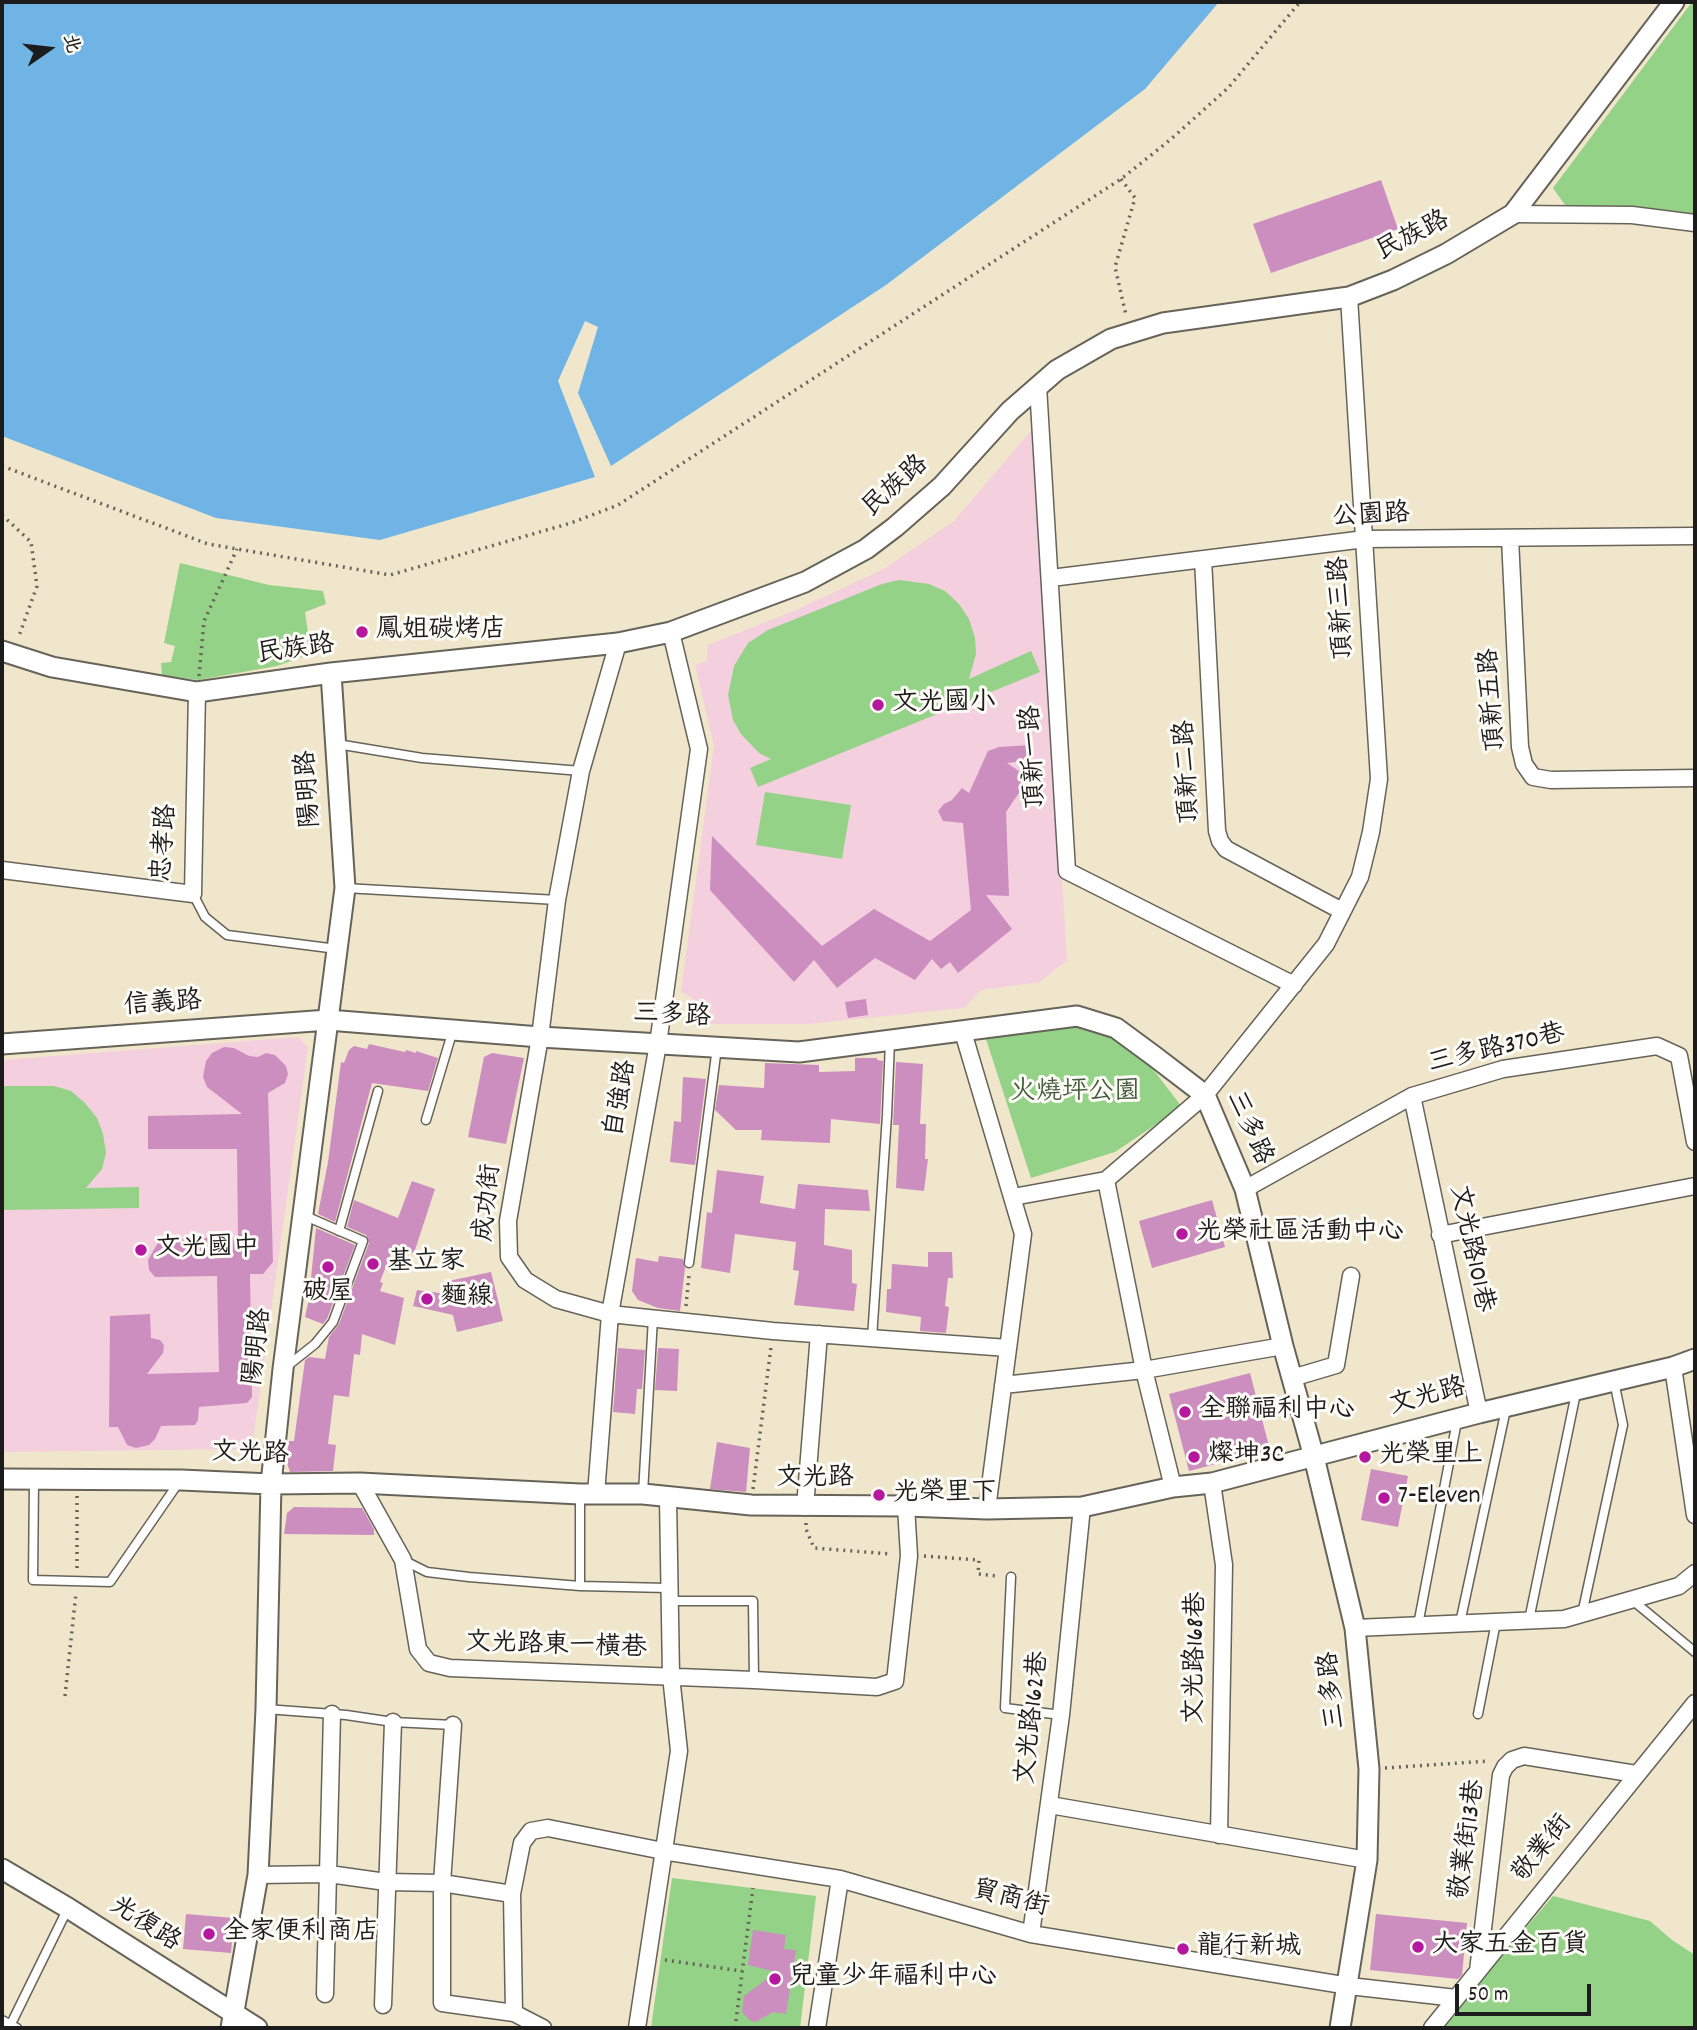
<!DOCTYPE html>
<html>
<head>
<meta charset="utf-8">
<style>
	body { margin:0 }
	#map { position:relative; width:1697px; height:2030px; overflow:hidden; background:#f0e6cb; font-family:Dekko,"LXGW WenKai TC",sans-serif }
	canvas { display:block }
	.frame { position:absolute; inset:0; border:4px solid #1c1c1c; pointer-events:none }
	.north { position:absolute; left:14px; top:14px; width:70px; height:70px; -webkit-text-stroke:5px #fdfcf7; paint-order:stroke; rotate:76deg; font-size:19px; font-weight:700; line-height:28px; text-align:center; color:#1c1c1c }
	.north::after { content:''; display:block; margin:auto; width:24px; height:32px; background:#1c1c1c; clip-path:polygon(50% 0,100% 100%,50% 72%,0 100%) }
	.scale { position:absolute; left:1455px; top:1984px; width:136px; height:32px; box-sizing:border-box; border:4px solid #1c1c1c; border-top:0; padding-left:9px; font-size:21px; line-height:24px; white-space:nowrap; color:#1c1c1c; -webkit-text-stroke:5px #fdfcf7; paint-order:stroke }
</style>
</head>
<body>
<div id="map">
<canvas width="1697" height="2030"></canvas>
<div class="frame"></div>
<div class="north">北</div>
<div class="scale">50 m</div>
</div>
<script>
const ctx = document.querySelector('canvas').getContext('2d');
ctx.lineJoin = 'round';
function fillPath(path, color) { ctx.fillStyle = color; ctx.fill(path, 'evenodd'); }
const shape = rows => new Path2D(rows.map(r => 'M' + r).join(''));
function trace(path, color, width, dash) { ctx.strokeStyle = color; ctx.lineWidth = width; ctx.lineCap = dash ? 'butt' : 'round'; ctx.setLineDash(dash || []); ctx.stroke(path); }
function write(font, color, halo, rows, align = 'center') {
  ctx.font = font + ' Dekko,"LXGW WenKai TC",sans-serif'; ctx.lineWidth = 6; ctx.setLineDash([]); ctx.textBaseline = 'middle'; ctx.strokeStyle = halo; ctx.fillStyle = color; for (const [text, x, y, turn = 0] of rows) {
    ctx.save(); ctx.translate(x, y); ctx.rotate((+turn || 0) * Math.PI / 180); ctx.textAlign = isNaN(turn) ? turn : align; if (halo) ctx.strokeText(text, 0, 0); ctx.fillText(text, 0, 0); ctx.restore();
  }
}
fillPath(shape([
	[1034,427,1067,960,1040,982,981,990,964,1008,808,1024,700,1024,700,1009,691,997,681,992,714,746,695,665,707,661,708,645,796,610,884,569,954,521],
	[298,1037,308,1047,253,1440,246,1449,2,1452,2,1060]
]), '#f4cfdd');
fillPath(shape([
	[1692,2,1695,2,1695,215,1567,208,1553,188],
	[180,563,269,585,323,591,326,604,305,612,311,654,277,666,198,680,162,675,161,663,171,662,175,646,164,643],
	[899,580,929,584,945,591,959,604,969,619,975,638,976,654,969,679,1031,651,1040,672,758,787,750,768,771,759,759,753,741,734,733,720,728,695,734,666,748,643,768,630,882,584],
	[765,792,851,805,842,859,756,845],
	[1070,1024,1128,1042,1155,1072,1182,1107,1115,1152,1031,1178,985,1036],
	[2,1086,54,1086,71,1091,85,1103,97,1118,103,1134,106,1153,102,1169,86,1188,139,1187,139,1208,2,1210],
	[672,1878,816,1896,800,2028,651,2028],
	[1553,1896,1650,1921,1672,1940,1695,1955,1695,2028,1440,2028]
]), '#94d287');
fillPath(shape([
	[2,2,1219,2,1145,89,886,285,611,466,578,393,598,327,585,321,558,381,595,477,380,540,216,518,2,436]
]), '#6fb4e5');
fillPath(shape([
	[1381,180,1398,229,1271,273,1253,224],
	[1030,745,1032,760,1007,763,1029,778,1006,812,1009,896,986,895,1012,929,958,973,950,962,941,969,932,959,915,980,875,958,837,988,814,960,794,982,710,890,712,836,822,946,874,909,930,941,971,910,963,823,943,821,938,811,944,804,952,800,962,788,969,793,988,751,999,747],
	[866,999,868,1015,848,1018,845,1002],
	[369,1044,405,1052,406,1050,416,1053,416,1051,438,1058,428,1091,372,1083,335,1222,318,1214,328,1162,341,1062,344,1063,349,1050,354,1046,367,1049],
	[224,1047,234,1048,249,1056,258,1057,266,1053,275,1055,286,1066,288,1074,285,1083,268,1093,273,1262,263,1274,250,1274,252,1397,247,1403,199,1407,198,1420,195,1425,161,1426,155,1439,149,1445,136,1448,127,1445,118,1427,109,1427,110,1316,150,1314,151,1338,160,1340,164,1345,163,1353,147,1374,219,1372,217,1276,155,1277,149,1270,148,1260,160,1239,238,1237,237,1149,148,1149,148,1116,242,1114,207,1087,203,1077,206,1061,212,1053],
	[492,1053,524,1058,506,1144,468,1137,484,1057],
	[855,1058,877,1058,877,1060,883,1061,880,1124,831,1119,830,1143,761,1140,762,1130,736,1130,715,1110,719,1085,764,1088,765,1063,819,1065,819,1072,855,1071],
	[896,1062,923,1064,920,1124,926,1124,925,1159,928,1159,924,1191,896,1188,899,1125,893,1125],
	[683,1077,706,1079,695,1165,670,1162,674,1121,681,1122],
	[717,1170,764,1176,760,1203,795,1209,798,1184,868,1190,870,1211,825,1209,824,1245,852,1250,852,1283,857,1284,854,1311,794,1305,799,1271,793,1270,796,1242,735,1234,730,1273,701,1268,707,1212,712,1213],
	[412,1181,435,1189,414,1253,393,1248,380,1282,383,1283,380,1291,404,1298,395,1345,362,1334,360,1355,354,1354,349,1397,334,1395,328,1444,336,1445,333,1471,290,1472,286,1460,289,1441,294,1441,305,1360,309,1357,325,1359,329,1337,339,1324,369,1243,366,1235,347,1227,354,1200,398,1218],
	[1212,1200,1225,1247,1152,1268,1139,1221],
	[316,1228,355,1245,327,1319,323,1324,305,1317,309,1298],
	[928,1252,952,1252,953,1278,948,1278,945,1306,949,1307,946,1333,920,1331,921,1317,886,1312,887,1289,891,1289,892,1264,928,1267],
	[659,1256,683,1259,685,1268,680,1311,658,1308,638,1300,632,1291,636,1258,658,1262],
	[491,1272,503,1321,457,1332,453,1315,413,1306,417,1290,447,1294,444,1282],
	[618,1348,645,1350,642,1389,637,1389,635,1414,613,1412],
	[658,1348,679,1349,677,1391,655,1390],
	[1250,1373,1270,1450,1189,1471,1169,1394],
	[717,1442,750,1448,746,1492,710,1489],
	[1371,1469,1408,1476,1398,1527,1361,1520],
	[294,1507,362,1508,374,1529,374,1535,284,1534,287,1513],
	[186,1914,234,1918,231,1953,183,1949],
	[1376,1914,1467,1923,1462,1975,1458,1979,1370,1970],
	[753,1930,786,1935,784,1949,796,1950,786,2014,773,2012,756,2022,751,2021,742,2012,744,1996,776,1972,748,1965]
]), '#cc8ebf');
const service = shape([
	[337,744,422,758,581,771],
	[345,888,557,900],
	[193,894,205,917,227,935,337,949],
	[426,1120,453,1030],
	[339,1231,378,1091],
	[689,1263,717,1047],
	[872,1338,887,1115,890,1041],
	[286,1367,315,1344,333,1322,363,1241,303,1215],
	[34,1480,33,1580,110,1582,179,1482],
	[643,1493,653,1318],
	[403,1560,427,1572,469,1577,580,1586,668,1588],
	[1011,1577,1005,1708,1061,1715],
	[580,1586,580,1494],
	[1631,1599,1695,1652],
	[669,1601,753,1601,754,1680],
	[1582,1614,1623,1425,1614,1381],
	[1529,1620,1576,1393],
	[1460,1623,1506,1409],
	[1418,1625,1457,1421],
	[266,1709,346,1715,393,1722,453,1725],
	[1478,1714,1496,1622],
	[2,2020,17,2028],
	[9,2028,68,1908]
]);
const minor = shape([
	[1513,214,1632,215,1695,223],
	[1038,386,1067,871,1294,985],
	[1510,538,1520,747,1524,764,1533,777,1551,780,1695,778],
	[1203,559,1217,831,1220,841,1226,849,1342,911],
	[1051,578,1365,539,1695,536],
	[618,643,581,771,557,900,540,1037,508,1221,509,1257,525,1280,556,1299,610,1314,773,1331,1008,1348],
	[2,870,193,894,197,692],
	[963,1032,1023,1234,987,1509],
	[1412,1096,1479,1413],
	[1106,1180,1144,1370,1173,1487],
	[1245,1189,1412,1096,1503,1069,1657,1046,1679,1056,1695,1142],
	[1013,1197,1106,1180,1205,1095,1326,944,1360,877,1371,832,1379,779,1349,297],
	[1440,1235,1695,1186],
	[1673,1367,1695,1515],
	[1292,1378,1336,1365,1351,1276],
	[1003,1385,1144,1370,1283,1346],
	[360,1483,403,1560,418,1649,429,1663,450,1668,754,1680,877,1687,895,1681,909,1556,906,1506],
	[1212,1483,1224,1565,1219,1835],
	[596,1494,610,1314,658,1044,699,749,671,632],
	[805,1507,819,1334],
	[1355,1628,1564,1619,1679,1586,1695,1573],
	[453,1725,442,1883,442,2003,514,2013,543,2028],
	[1050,1805,1367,1860],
	[258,1875,329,1874,386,1882,442,1883,512,1894],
	[1031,1934,1061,1715,1082,1507],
	[1478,1971,1501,1775,1505,1767,1512,1760,1524,1756,1636,1774],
	[325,1994,332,1714],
	[383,2005,393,1722],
	[514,2013,512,1894,522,1843,531,1831,548,1828,663,1851,840,1879,1031,1934,1349,1986,1456,1998],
	[637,2028,679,1751,671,1676,668,1498],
	[817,2028,840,1879],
	[1432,2028,1695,1703]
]);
const tertiary = shape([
	[2,651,52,667,197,692,331,673,618,643,671,632,805,582,866,549,895,527,942,486,1010,411,1057,370,1111,339,1163,323,1349,297,1393,280,1446,254,1513,214,1674,2],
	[2,1044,328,1020,540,1037,799,1052,1077,1016,1116,1028,1154,1056,1205,1095,1245,1189,1283,1346,1314,1457,1355,1628,1369,1769,1367,1860,1340,2028],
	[2,1479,181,1480,271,1484,360,1483,580,1494,643,1494,751,1505,906,1506,987,1509,1082,1507,1173,1487,1212,1483,1479,1413,1673,1367,1695,1359],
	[2,1869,68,1908,257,2028],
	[231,2028,258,1875,266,1709,271,1484,283,1369,345,888,331,673]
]);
trace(service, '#666359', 11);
trace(minor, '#666359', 19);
trace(tertiary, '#666359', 23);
trace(shape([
	[1121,179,1135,198,1115,267,1126,315],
	[2,466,208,544,390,575,571,523,618,505,1121,179,1170,140,1228,88,1300,2],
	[2,515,31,542,37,586,19,636],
	[199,676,204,621,237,549],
	[686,1306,689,1275],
	[753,1489,771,1347],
	[806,1523,806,1529,814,1548,891,1554],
	[924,1556,979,1560,978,1574,998,1576],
	[77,1568,77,1496],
	[65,1696,76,1593],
	[1385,1768,1489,1761],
	[665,1960,742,1971],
	[735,2028,753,1888]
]), '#666359', 3.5, [2, 5]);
trace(service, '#fff', 8);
trace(minor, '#fff', 16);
trace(tertiary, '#fff', 19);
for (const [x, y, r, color] of [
	[362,632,7,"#b5179e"],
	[878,705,7,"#b5179e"],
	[1182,1234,7,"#b5179e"],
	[141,1250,7,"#b5179e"],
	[373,1264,7,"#b5179e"],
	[328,1267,7,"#b5179e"],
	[427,1299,7,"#b5179e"],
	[1185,1412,7,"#b5179e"],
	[1194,1457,7,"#b5179e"],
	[1365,1457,7,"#b5179e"],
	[879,1495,7,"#b5179e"],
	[1384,1498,7,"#b5179e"],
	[209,1934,7,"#b5179e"],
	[1418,1947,7,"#b5179e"],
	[1183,1949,7,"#b5179e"],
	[775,1979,7,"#b5179e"]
]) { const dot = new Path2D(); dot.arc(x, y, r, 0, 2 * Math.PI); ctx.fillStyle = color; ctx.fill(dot); trace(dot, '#fdfcf7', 2.5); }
write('26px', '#1c1c1c', '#fdfcf7', [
	["民族路",1414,238,-27],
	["民族路",897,488,-42],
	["公園路",1371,518,-3],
	["頂新三路",1344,608,-93],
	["民族路",296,652,-8],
	["頂新五路",1495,700,-94],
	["頂新一路",1036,757,-93],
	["頂新二路",1190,772,-93],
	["陽明路",311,789,-94],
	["忠孝路",167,843,-86],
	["信義路",163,1006,-4],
	["三多路",672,1018,3],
	["三多路370巷",1497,1051,-13],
	["自強路",623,1099,-80],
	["三多路",1247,1129,66],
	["成功街",490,1203,-84],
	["文光路101巷",1469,1249,78],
	["陽明路",260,1347,-83],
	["文光路",1428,1399,-15],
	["文光路",250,1456,2],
	["文光路",815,1480],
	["文光路東一橫巷",556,1648,2],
	["文光路168巷",1198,1658,-89],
	["三多路",1335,1690,-96],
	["文光路162巷",1035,1718,-84],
	["敬業街13巷",1470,1840,-82],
	["敬業街",1544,1850,-51],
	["貿商街",1010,1901,14],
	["光復路",144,1926,33]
]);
write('26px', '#1c1c1c', '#fdfcf7', [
	["鳳姐碳烤店",376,632],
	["文光國小",892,705],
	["光榮社區活動中心",1196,1234],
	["文光國中",155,1250],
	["基立家",387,1264],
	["破屋",328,1294,"center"],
	["麵線",441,1299],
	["全聯福利中心",1199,1412],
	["燦坤3C",1208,1457],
	["光榮里上",1379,1457],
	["光榮里下",893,1495],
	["7-Eleven",1398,1498],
	["全家便利商店",223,1934],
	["大家五金百貨",1432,1947],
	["龍行新城",1197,1949],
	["兒童少年福利中心",789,1979]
], 'left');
write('26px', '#465c41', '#fdfcf7', [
	["火燒坪公園",1075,1094]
]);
</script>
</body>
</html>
